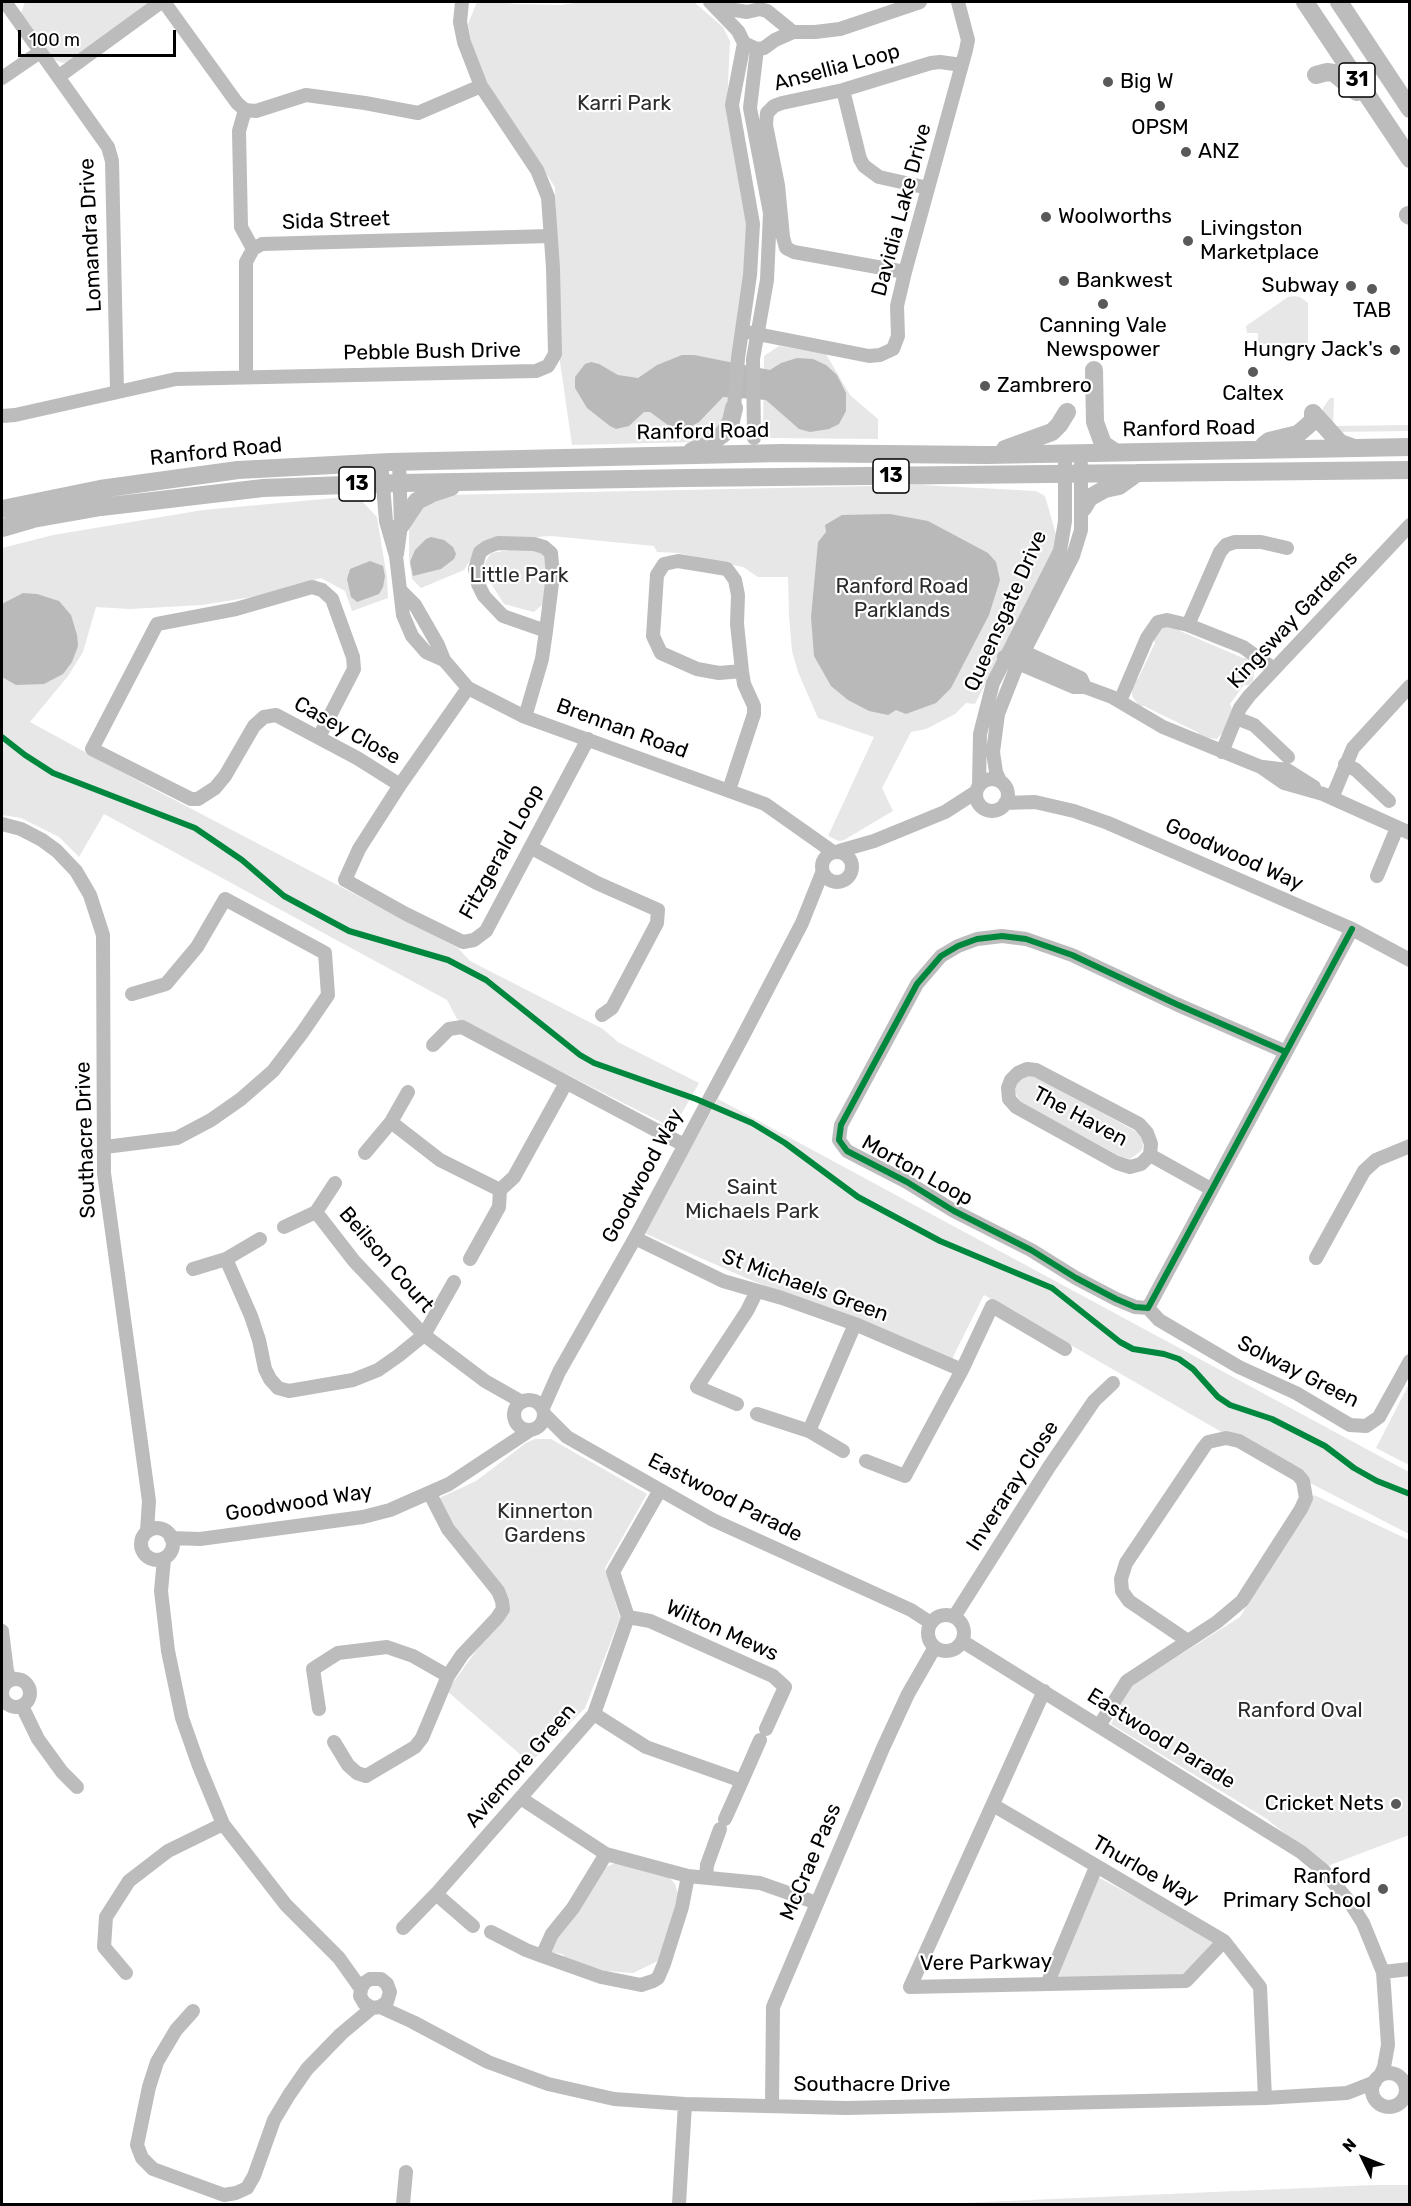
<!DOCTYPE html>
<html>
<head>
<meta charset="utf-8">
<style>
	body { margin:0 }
	#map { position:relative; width:1411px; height:2206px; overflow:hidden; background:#fff; font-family:Rubik,sans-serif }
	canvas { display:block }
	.frame { position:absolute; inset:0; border:3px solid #000; pointer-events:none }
	.north { position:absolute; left:1333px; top:2128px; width:60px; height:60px; -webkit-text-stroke:4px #fff; paint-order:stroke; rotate:313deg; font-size:16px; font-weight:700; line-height:24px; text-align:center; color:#000 }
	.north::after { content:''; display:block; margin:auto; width:21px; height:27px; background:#000; clip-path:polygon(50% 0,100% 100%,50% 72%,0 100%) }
	.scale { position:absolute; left:18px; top:30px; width:158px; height:27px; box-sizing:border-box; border:3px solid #000; border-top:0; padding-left:8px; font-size:18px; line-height:21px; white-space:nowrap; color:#000; -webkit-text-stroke:4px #fff; paint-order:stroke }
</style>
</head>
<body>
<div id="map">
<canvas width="1411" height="2206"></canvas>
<div class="frame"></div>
<div class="north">N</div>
<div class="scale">100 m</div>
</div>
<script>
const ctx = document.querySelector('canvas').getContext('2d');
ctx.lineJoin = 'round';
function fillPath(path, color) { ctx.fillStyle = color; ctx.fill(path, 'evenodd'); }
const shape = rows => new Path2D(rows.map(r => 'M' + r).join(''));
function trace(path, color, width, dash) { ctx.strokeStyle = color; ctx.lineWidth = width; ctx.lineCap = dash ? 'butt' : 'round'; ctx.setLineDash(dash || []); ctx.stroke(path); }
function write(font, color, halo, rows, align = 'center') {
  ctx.font = font + ' Rubik,sans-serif'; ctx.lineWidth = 4.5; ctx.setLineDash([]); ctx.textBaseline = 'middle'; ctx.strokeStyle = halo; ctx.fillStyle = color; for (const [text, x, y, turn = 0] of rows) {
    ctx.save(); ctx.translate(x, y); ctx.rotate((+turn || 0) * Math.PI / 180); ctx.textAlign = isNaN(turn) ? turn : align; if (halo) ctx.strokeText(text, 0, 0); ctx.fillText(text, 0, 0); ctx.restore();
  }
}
fillPath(shape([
	[25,2,156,2,70,61,63,63,52,59,21,13],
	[477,2,504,2,514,4,560,5,583,2,694,2,723,27,730,41,727,106,748,215,749,277,727,414,717,428,701,439,693,442,572,445,559,355,555,187,486,83,471,41,468,24],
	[1294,296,1300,297,1308,303,1308,343,1258,344,1258,333,1247,333,1246,326,1288,297],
	[779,346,826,354,850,395,878,419,878,439,767,438,763,429,764,356],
	[1330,398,1334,398,1333,426,1409,425,1409,431,1334,432,1323,413,1323,408],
	[921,485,1036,491,1045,496,1057,538,1055,547,975,704,966,703,955,714,926,729,911,732,882,788,893,811,844,840,839,841,828,836,874,737,818,718,798,672,792,651,789,615,788,577,758,577,743,567,678,553,657,552,654,546,551,536,492,540,480,545,464,570,421,588,412,579,409,557,409,529,415,512,445,495],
	[357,496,377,517,387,578,388,598,352,611,345,591,321,578,258,596,202,605,130,609,96,607,83,652,68,676,30,722,142,783,458,948,470,961,603,1029,618,1042,699,1083,678,1120,663,1123,457,1019,447,1000,104,814,79,857,59,837,21,818,2,815,2,548,53,535,203,510],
	[529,547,546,552,547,573,543,604,534,612,504,604,486,576,485,563,491,553],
	[1175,625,1180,631,1243,658,1248,658,1255,666,1253,681,1249,685,1244,685,1230,704,1232,709,1224,731,1217,739,1202,737,1197,732,1144,706,1139,706,1132,696,1132,682,1138,679,1155,643,1152,637,1161,627],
	[1025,1076,1035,1076,1135,1131,1142,1137,1143,1147,1141,1151,1130,1159,1121,1157,1020,1102,1014,1090,1017,1081],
	[718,1099,1409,1472,1409,1534,1310,1483,984,1295,951,1361,746,1278,644,1233],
	[1409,1384,1409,1465,1376,1448],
	[535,1439,551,1439,647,1494,605,1568,620,1618,585,1708,530,1763,447,1691,502,1615,497,1582,435,1500,476,1481,526,1443],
	[1314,1495,1409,1540,1409,1835,1325,1867,1267,1819,1111,1724,1131,1686,1240,1617],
	[615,1863,669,1877,675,1884,678,1894,662,1959,633,1973,606,1971,566,1958,562,1954,546,1952,602,1869],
	[1096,1876,1217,1941,1180,1977,1055,1979],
	[1374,2185,1409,2185,1409,2204,939,2204]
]), '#e7e7e7');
fillPath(shape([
	[682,355,694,355,770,370,781,363,797,358,813,359,826,365,837,375,846,393,846,411,839,424,829,429,810,432,799,429,766,400,723,397,699,422,683,431,672,428,650,412,644,412,629,426,616,429,610,426,587,408,575,388,575,377,585,364,591,362,599,364,618,375,638,378,657,365],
	[890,514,928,521,988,553,996,562,1000,580,989,615,951,688,936,703,906,714,896,710,888,715,869,711,848,700,831,686,814,656,811,617,818,542,826,532,825,525,842,515],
	[431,537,444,540,453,547,456,554,454,559,441,569,413,576,410,562,415,550,426,539],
	[370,561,383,566,385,576,383,587,379,594,357,602,351,597,347,579,350,569],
	[23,593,37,594,59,601,71,615,77,635,78,646,72,662,63,674,44,684,16,685,2,677,2,604]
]), '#b9b9b9');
trace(shape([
	[5,2,108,147,112,161,117,391],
	[164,2,237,103,245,110,256,111,306,95,365,103,418,113,481,86],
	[710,2,738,31,744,43,757,49,764,48,775,40,793,32,815,32,840,29,920,2],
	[716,7,747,12,760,9,767,11,793,32],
	[58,77,161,2],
	[2,78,40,52],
	[843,90,860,159,864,166,879,177,928,188],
	[245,110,239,131,241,227,253,249],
	[905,272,794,252,786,248,783,237,778,185,766,125,767,113,774,106,782,103,843,90,931,63,940,62,962,65],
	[742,331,869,356,880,355,893,349,898,336,897,306,905,272,966,50,968,40,958,2],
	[246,376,246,262,253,249,262,244,550,236],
	[734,408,738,358,750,275,753,224,732,105,744,43],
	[2,416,15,415,176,379,536,371,548,366,555,354,553,268,548,197,537,170,481,86,464,42,460,22,462,2],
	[754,438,753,359,767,280,770,213,750,108,757,49],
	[381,462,386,521,396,556,403,615,412,636,426,652,444,660],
	[397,554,401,525,399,461],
	[400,590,415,605,438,645,444,660,468,688,525,717,765,804,833,852],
	[1188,625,1220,552,1226,545,1235,542,1261,542,1287,548],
	[1018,649,1081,678,1085,687],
	[1004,657,1074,687,1085,687,1112,697,1163,727,1261,767,1284,783,1323,794,1410,833],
	[468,688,400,785,359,849,345,880,406,914,463,942,474,940,486,931,588,739],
	[1120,701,1147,638,1158,622,1167,620,1188,625,1243,647,1274,669],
	[525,717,542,659,546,631,553,575,551,553,544,547,534,544,498,543,487,547,480,552,475,569,478,584,484,596,503,616,546,631],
	[1236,718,1254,725,1288,757],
	[319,737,354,669,353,657,332,599,322,590,312,587,236,609,157,624,92,749,191,799,198,799,215,788,225,776,254,726,264,717,276,715,357,758,400,785],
	[1222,752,1240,708,1249,696,1410,525],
	[1345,764,1356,770,1389,801],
	[1263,767,1287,770,1314,787],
	'976 795a16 16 0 1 1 32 0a16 16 0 1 1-32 0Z',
	[1000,781,996,772,993,752,998,714,1018,663,1073,556,1081,530,1081,464],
	[979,785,980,734,993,683,1060,551,1065,521,1065,453],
	[729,790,754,714,754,706,744,684,742,671,737,624,738,595,735,580,727,569,678,561,664,564,657,575,653,636,661,653,697,669,719,673,742,671],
	[1332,798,1353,748,1410,686],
	[1005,803,1035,802,1074,811,1108,823,1352,929,1410,960],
	[2,824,21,829,42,840,57,851,76,871,90,895,103,935,104,1173,149,1501,147,1531],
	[532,848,597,883,658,910,657,923,612,1008,602,1015],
	[839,851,874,841,945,812,976,792],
	'822 867a15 15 0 1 1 30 0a15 15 0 1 1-30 0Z',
	[1377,876,1397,828],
	[433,1045,449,1029,462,1027,684,1145],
	[1286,1052,1148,1308,1135,1307,1116,1299,1076,1278,1031,1250,954,1211,907,1182,847,1151,839,1140,841,1125,917,984,941,956,958,946,977,939,1002,936,1026,939,1072,955,1176,1004,1286,1052,1352,929],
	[408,1092,391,1122,440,1160,500,1190,514,1177,566,1083],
	[105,1147,177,1138,211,1120,241,1099,273,1071,302,1033,328,995,325,953,225,899,197,947,166,984,132,994],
	[365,1153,391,1122],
	[1150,1155,1141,1164,1130,1167,1117,1163,1016,1107,1009,1099,1008,1088,1011,1080,1018,1073,1027,1069,1036,1070,1139,1124,1147,1133,1151,1144,1150,1155,1211,1189],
	[335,1183,316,1212,354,1261,424,1335,485,1381,522,1402],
	[284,1227,316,1212],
	[635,1238,723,1281,782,1298,855,1324,962,1370,992,1306,1065,1349],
	[1316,1258,1364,1171,1376,1160,1410,1146],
	[226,1259,251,1316,259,1340,265,1369,270,1379,278,1388,289,1391,353,1380,378,1370,398,1356,424,1335,454,1282],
	[470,1259,499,1207,500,1190],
	[193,1269,226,1259,260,1239],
	[1148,1308,1159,1320,1239,1367,1296,1393,1350,1425,1366,1426,1379,1417,1410,1361],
	'514 1415a15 15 0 1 1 30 0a15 15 0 1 1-30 0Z',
	[737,1404,697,1387,747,1311,757,1291],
	[543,1408,559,1372,635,1238,743,1036,802,923,822,873],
	[757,1414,809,1431],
	[545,1415,567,1437,713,1520,911,1610,931,1623],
	[843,1451,809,1431,855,1324],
	[866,1461,905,1476,962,1370],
	'141 1544a16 16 0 1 1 32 0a16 16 0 1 1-32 0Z',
	[171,1538,200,1539,363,1517,390,1510,449,1484,529,1431],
	[164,1559,161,1591,168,1651,182,1718,199,1766,223,1824,286,1905,339,1958,361,1989],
	'928 1633a18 18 0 1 1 36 0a18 18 0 1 1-36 0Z',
	[628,1617,650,1621,773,1676,785,1687,766,1729],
	[954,1617,1049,1467,1094,1401,1113,1383],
	[2,1631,7,1671,10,1679],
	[962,1641,1301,1852,1324,1871,1351,1904,1363,1923,1383,1972,1388,2045,1384,2067,1380,2076],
	'2 1693a14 14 0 1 1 28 0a14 14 0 1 1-28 0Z',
	[1044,1691,910,1987,1186,1981,1224,1941],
	[22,1706,38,1739,62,1772,77,1787],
	[319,1709,313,1669,338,1653,387,1647,413,1656,448,1676],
	[594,1714,646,1747,742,1781,760,1740],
	[1099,1726,1127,1681,1188,1641,1217,1622,1242,1601,1301,1509,1306,1498,1303,1481,1298,1475,1239,1441,1226,1438,1208,1442,1204,1447,1126,1563,1121,1579,1122,1591,1129,1601,1188,1641],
	[334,1742,348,1765,357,1773,366,1776,415,1747,422,1738,448,1676,462,1655,497,1618,503,1609,502,1601,498,1591,448,1529,430,1494],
	[522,1799,606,1854,688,1876,760,1883,817,1903],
	[993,1805,1224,1941,1260,1987,1265,2098],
	[725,1819,742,1781],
	[706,1877,707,1865,720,1829],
	[473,1926,436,1894,594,1714,628,1617,613,1572,660,1490],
	[403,1928,436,1894],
	[491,1932,526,1950,542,1956,552,1934,573,1908,606,1854],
	[542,1956,601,1977,641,1985,653,1981,658,1978,664,1964,682,1907,688,1876],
	[1383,1972,1410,1969],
	[126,1973,104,1947,106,1917,129,1881,168,1851,223,1824],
	[1048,1982,1096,1867],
	[380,2007,387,2002,390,1992,387,1984,381,1979,370,1979,364,1983,361,1989,360,1996,364,2003,372,2008,380,2007,413,2022,488,2062,548,2084,614,2099,685,2104,846,2108,938,2106,1265,2098,1347,2093,1375,2082],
	[193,2011,176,2030,157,2062,149,2087,137,2145,142,2158,153,2169,224,2195,236,2193,247,2188,254,2176,274,2120,289,2095,307,2069,341,2034,372,2008],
	'1372 2090a17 17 0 1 1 34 0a17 17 0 1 1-34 0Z',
	[772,2105,773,2007,883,1748,908,1694,935,1647],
	[403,2204,406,2172],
	[679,2204,685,2104]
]), '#bcbcbc', 14);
trace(shape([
	[1305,2,1410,159],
	[1339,2,1410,109],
	[1316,75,1327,72,1334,73,1357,92],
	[1408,215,1410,216],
	[1094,370,1095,422,1103,444,1115,452],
	[1313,413,1340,443,1354,448],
	[1264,445,1269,441,1298,434,1313,421,1313,413],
	[1005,449,1052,432,1059,425,1067,412],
	[692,451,708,445,724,433,731,421,734,408],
	[1083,508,1089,498,1105,489,1119,486,1137,473],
	[2,509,100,489,238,470,390,462,782,453,986,455,1410,447],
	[401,525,417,501,433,493,451,487],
	[2,528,33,519,101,507,263,488,400,483,686,478,1410,470]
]), '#bcbcbc', 18);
trace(shape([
	[2,737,25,755,53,773,195,828,242,860,284,896,349,931,448,960,486,980,580,1055,594,1063,696,1099,752,1123,785,1143,858,1197,940,1241,1052,1288,1120,1342,1133,1349,1164,1354,1179,1359,1193,1369,1218,1397,1230,1405,1272,1419,1325,1446,1354,1468,1377,1481,1410,1494],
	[1286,1052,1148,1308,1135,1307,1116,1299,1076,1278,1031,1250,954,1211,907,1182,847,1151,839,1140,841,1125,917,984,941,956,958,946,977,939,1002,936,1026,939,1072,955,1176,1004,1286,1052,1352,929]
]), '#00873e', 6);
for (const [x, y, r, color] of [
	[1108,82,6,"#595959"],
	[1160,106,6,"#595959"],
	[1186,152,6,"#595959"],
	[1046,217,6,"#595959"],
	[1188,241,6,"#595959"],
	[1064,281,6,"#595959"],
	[1351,286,6,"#595959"],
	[1372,289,6,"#595959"],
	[1103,304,6,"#595959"],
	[1395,350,6,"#595959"],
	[1253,372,6,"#595959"],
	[985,386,6,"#595959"],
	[1396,1804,6,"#595959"],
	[1383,1889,6,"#595959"]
]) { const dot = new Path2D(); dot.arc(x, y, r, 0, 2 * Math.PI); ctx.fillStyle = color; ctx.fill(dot); trace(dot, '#fff', 2); }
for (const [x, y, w] of [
	[1357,80,36],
	[891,476,36],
	[357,484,36]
]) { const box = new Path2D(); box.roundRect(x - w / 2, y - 17, w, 34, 4.5); ctx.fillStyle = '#fff'; ctx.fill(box); trace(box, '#000', 1.5); }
write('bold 20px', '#000', null, [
	["31",1357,80],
	["13",891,476],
	["13",357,484]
]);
write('21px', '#000', '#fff', [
	["Ansellia Loop",837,68,-15],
	["Davidia Lake Drive",902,210,-75],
	["Sida Street",336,221,-2],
	["Lomandra Drive",91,235,-93],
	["Pebble Bush Drive",432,352,-1],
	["Ranford Road",1189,429,-1],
	["Ranford Road",703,432,-1],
	["Ranford Road",216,452,-6],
	["Queensgate Drive",1006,611,-66],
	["Kingsway Gardens",1293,620,-47],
	["Brennan Road",622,729,20],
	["Casey Close",347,731,29],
	["Fitzgerald Loop",502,852,-61],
	["Goodwood Way",1234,855,24],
	["The Haven",1080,1117,28],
	["Southacre Drive",86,1140,-92],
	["Morton Loop",917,1171,29],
	["Goodwood Way",643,1176,-62],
	["Beilson Court",386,1260,49],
	["St Michaels Green",805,1286,20],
	["Solway Green",1298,1372,27],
	["Inveraray Close",1013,1486,-57],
	["Eastwood Parade",725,1498,27],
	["Goodwood Way",299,1503,-9],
	["Wilton Mews",722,1631,24],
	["Eastwood Parade",1161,1739,32],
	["Aviemore Green",521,1766,-49],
	["McCrae Pass",811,1862,-67],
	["Thurloe Way",1145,1871,30],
	["Vere Parkway",986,1963,-1],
	["Southacre Drive",872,2085]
]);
write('21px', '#000', '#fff', [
	["Big W",1120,82],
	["OPSM",1160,128,"center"],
	["ANZ",1198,152],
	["Woolworths",1058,217],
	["Livingston",1200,229],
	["Marketplace",1200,253],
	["Bankwest",1076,281],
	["Subway",1339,286,"right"],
	["TAB",1372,311,"center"],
	["Canning Vale",1103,326,"center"],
	["Newspower",1103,350,"center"],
	["Hungry Jack's",1383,350,"right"],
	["Zambrero",997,386],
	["Caltex",1253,394,"center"],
	["Cricket Nets",1384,1804,"right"],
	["Ranford",1371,1877,"right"],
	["Primary School",1371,1901,"right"]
], 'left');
write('21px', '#2b2b2b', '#fff', [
	["Karri Park",624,104],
	["Little Park",519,576],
	["Ranford Road",902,587],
	["Parklands",902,611],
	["Saint",752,1188],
	["Michaels Park",752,1212],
	["Kinnerton",545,1512],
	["Gardens",545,1536],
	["Ranford Oval",1300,1711]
]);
</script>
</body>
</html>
